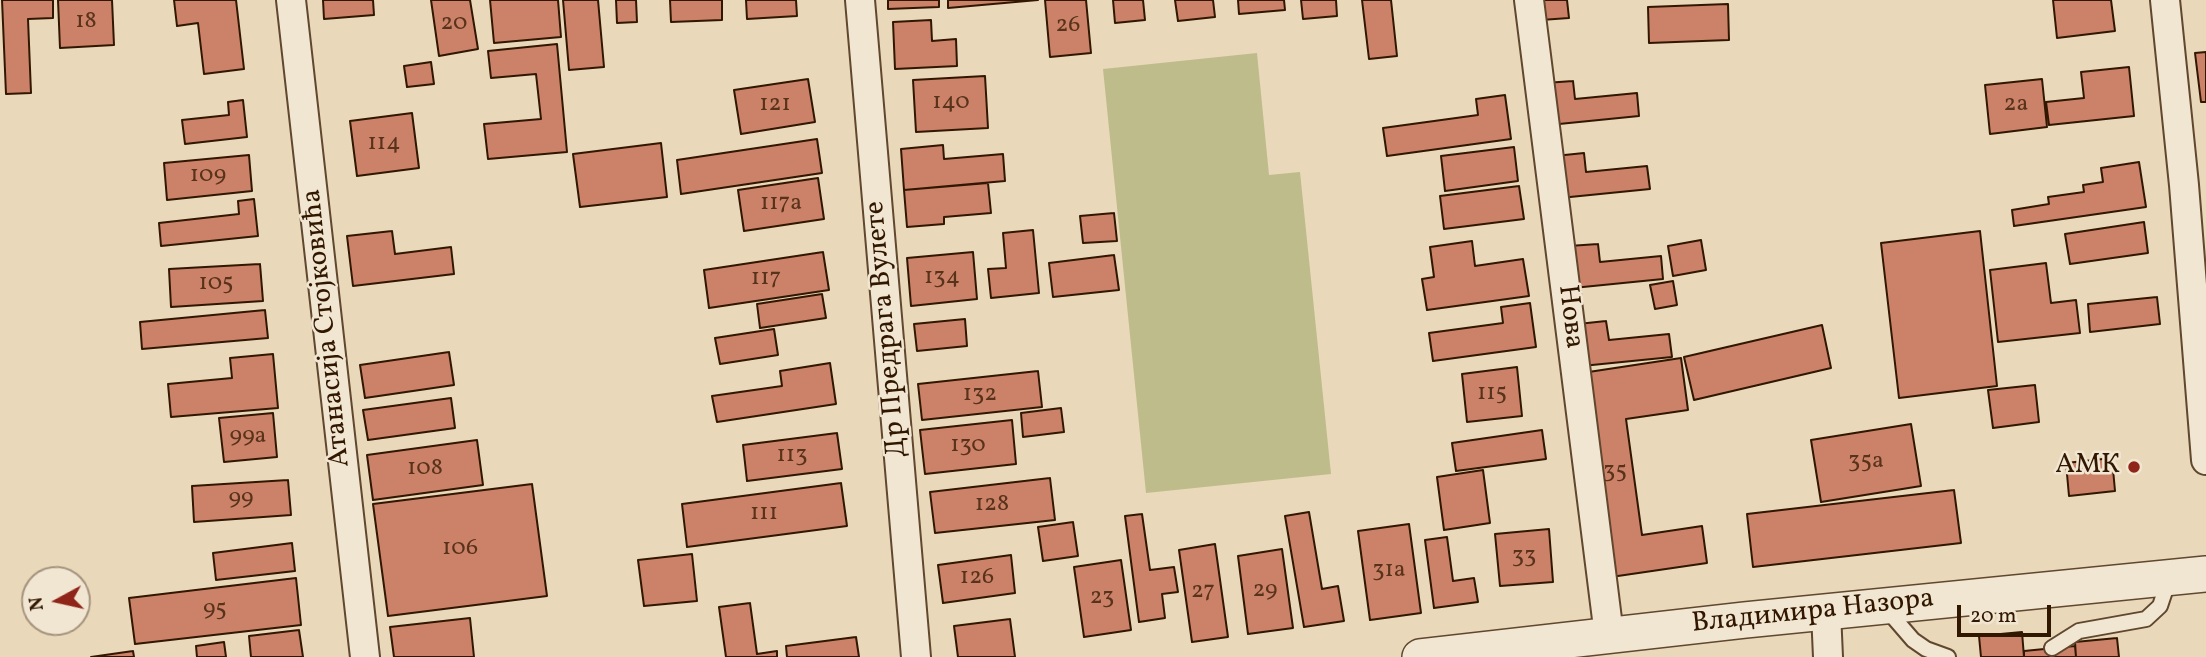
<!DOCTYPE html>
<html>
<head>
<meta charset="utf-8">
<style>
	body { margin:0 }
	#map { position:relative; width:2206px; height:657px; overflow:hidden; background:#e9d8b9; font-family:Vollkorn,serif }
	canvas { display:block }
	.north { position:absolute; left:21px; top:566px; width:70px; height:70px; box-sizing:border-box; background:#f1e6d2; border:2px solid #a5937e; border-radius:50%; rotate:262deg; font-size:19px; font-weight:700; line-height:28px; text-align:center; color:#321700 }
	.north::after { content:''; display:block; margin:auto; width:24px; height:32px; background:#8f2418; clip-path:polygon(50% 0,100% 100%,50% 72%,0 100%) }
	.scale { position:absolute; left:1957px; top:605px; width:94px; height:32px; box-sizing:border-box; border:4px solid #321700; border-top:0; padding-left:9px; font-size:21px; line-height:24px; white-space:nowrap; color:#321700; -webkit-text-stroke:5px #f1e6d2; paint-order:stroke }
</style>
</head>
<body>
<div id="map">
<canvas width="2206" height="657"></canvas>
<div class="north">N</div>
<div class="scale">20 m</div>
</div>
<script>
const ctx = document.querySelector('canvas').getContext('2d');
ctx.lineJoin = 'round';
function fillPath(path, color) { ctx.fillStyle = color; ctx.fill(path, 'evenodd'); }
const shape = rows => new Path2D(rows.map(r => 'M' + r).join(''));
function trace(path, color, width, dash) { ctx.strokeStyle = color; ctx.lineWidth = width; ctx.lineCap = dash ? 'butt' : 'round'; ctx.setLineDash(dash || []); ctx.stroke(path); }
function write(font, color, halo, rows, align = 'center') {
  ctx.font = font + ' Vollkorn,serif'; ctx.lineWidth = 5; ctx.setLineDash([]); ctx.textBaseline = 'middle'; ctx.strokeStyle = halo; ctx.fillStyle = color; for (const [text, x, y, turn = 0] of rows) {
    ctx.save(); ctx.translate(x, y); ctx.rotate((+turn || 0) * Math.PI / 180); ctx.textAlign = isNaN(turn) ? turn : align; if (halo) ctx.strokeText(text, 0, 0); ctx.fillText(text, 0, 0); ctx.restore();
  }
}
fillPath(shape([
	[1257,53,1269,175,1300,172,1331,474,1146,493,1103,69]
]), '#bebc8a');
const building = shape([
	[2,0,53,0,53,18,28,19,31,93,6,94,2,0],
	[58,0,112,0,114,45,60,48,58,0],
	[174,0,236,0,244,69,204,74,198,23,177,26,174,0],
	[323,0,373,0,374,15,324,19,323,0],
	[431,0,470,0,478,49,439,56,431,0],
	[490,0,558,0,561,37,494,43,490,0],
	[563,0,598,0,604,67,569,70,563,0],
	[616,0,636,0,637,22,617,23,616,0],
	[670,0,722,0,722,20,671,22,670,0],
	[746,0,796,0,797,16,747,19,746,0],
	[888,0,939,0,939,7,888,9,888,0],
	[948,0,1038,0,948,8,948,0],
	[1045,0,1086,0,1091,53,1050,57,1045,0],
	[1113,0,1143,0,1145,20,1115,23,1113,0],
	[1175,0,1213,0,1215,17,1178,21,1175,0],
	[1238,0,1284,0,1285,10,1239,14,1238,0],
	[1301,0,1336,0,1337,16,1303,19,1301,0],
	[1362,0,1391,0,1397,56,1369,59,1362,0],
	[1539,0,1567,0,1569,18,1541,20,1539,0],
	[2053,0,2111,0,2115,31,2057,38,2053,0],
	[1728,4,1729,40,1649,43,1648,7,1728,4],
	[931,20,932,41,956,39,957,66,895,69,893,22,931,20],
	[557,44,567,152,488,159,484,124,541,119,536,74,491,78,488,51,557,44],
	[2206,52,2206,102,2201,102,2195,53,2206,52],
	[431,62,434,84,407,87,404,66,431,62],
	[2129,67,2134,116,2049,125,2046,102,2084,98,2081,72,2129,67],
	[985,76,988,128,916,132,913,80,985,76],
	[808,79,815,122,741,134,734,90,808,79],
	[2042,79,2047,127,1990,134,1985,85,2042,79],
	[1573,81,1575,99,1637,93,1639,116,1549,125,1545,83,1573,81],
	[1505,95,1511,139,1387,156,1383,128,1478,115,1476,99,1505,95],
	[243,100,247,137,185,144,182,120,229,115,228,102,243,100],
	[412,113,419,168,357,176,350,121,412,113],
	[817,139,822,173,681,194,677,160,817,139],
	[661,143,667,197,580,207,573,154,661,143],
	[943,145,944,159,1003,154,1005,181,904,190,901,149,943,145],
	[1514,147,1518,181,1445,191,1441,156,1514,147],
	[1584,153,1586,172,1647,166,1650,189,1560,198,1555,156,1584,153],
	[249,155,252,191,167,200,164,163,249,155],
	[2139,162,2146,207,2014,226,2012,210,2049,204,2048,197,2084,192,2083,185,2103,182,2101,168,2139,162],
	[818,178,824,219,744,231,738,190,818,178],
	[988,183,991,213,944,217,944,224,907,227,904,190,988,183],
	[1519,186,1524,219,1444,229,1440,196,1519,186],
	[254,199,258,236,161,246,159,223,239,214,238,201,254,199],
	[1114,213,1117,241,1083,243,1080,216,1114,213],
	[2144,222,2148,253,2070,264,2065,234,2144,222],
	[1033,230,1039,293,991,298,988,269,1006,268,1003,233,1033,230],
	[392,231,395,254,451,247,454,274,353,286,347,236,392,231],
	[1980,231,1997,386,1899,398,1881,243,1980,231],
	[1701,240,1706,270,1673,276,1668,246,1701,240],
	[1472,241,1475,266,1523,259,1529,296,1427,310,1422,279,1434,277,1430,247,1472,241],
	[1598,244,1600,262,1661,256,1663,279,1573,288,1569,246,1598,244],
	[823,252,829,290,709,308,704,270,823,252],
	[973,252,977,299,911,306,907,258,973,252],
	[1114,255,1119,290,1053,297,1049,263,1114,255],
	[2046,263,2051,303,2076,300,2080,333,1998,342,1990,270,2046,263],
	[260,264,263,301,171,307,169,269,260,264],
	[1673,281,1677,305,1655,309,1650,285,1673,281],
	[822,294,826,318,760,328,757,304,822,294],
	[2157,297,2160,324,2090,332,2088,304,2157,297],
	[1530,303,1536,347,1433,361,1429,333,1503,323,1501,307,1530,303],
	[265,310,268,338,142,349,140,322,265,310],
	[965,319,967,346,917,351,914,324,965,319],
	[1606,321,1609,340,1669,334,1672,357,1582,366,1578,324,1606,321],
	[1822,325,1831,368,1694,400,1684,357,1822,325],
	[774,329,778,355,720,364,715,338,774,329],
	[449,352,454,385,365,398,360,365,449,352],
	[273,354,278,408,171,417,168,384,232,378,230,358,273,354],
	[1681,358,1688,410,1626,419,1642,535,1702,526,1707,563,1611,577,1582,373,1681,358],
	[830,363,836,404,717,422,712,396,782,386,780,371,830,363],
	[1517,367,1522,416,1467,422,1462,374,1517,367],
	[1038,371,1042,407,922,420,918,384,1038,371],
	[2035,385,2039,422,1993,428,1988,390,2035,385],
	[451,398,455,428,368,440,363,410,451,398],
	[1061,408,1064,432,1023,437,1021,413,1061,408],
	[273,413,277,457,224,462,219,418,273,413],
	[1012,420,1016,464,925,474,920,430,1012,420],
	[1911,424,1921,486,1821,502,1811,440,1911,424],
	[1542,430,1546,459,1456,471,1452,443,1542,430],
	[837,433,842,469,747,481,743,445,837,433],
	[477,440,483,485,373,500,367,455,477,440],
	[2112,458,2115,491,2069,496,2066,463,2112,458],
	[1483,470,1490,523,1444,530,1437,477,1483,470],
	[1050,478,1055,520,935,533,930,492,1050,478],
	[288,480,291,515,194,522,192,486,288,480],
	[841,483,847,526,687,547,682,504,841,483],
	[532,484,547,596,388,616,373,504,532,484],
	[1954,490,1961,543,1753,567,1747,514,1954,490],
	[1309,512,1322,589,1338,586,1344,621,1304,627,1285,516,1309,512],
	[1142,514,1150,570,1174,567,1178,592,1162,594,1165,618,1139,622,1125,516,1142,514],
	[1073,522,1078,556,1043,561,1038,527,1073,522],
	[1409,524,1421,613,1370,620,1358,531,1409,524],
	[1549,529,1553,582,1500,586,1495,534,1549,529],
	[1447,537,1453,581,1474,578,1478,602,1434,608,1425,540,1447,537],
	[292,543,295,571,216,580,213,553,292,543],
	[1215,544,1228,637,1192,642,1179,550,1215,544],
	[1282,549,1293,628,1248,634,1238,556,1282,549],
	[692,554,697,601,644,606,638,560,692,554],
	[1011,555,1015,593,943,603,938,565,1011,555],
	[1121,560,1131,630,1084,637,1074,567,1121,560],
	[296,578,301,625,135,644,129,598,296,578],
	[750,603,757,654,777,651,777,657,726,657,719,607,750,603],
	[470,618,474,657,394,657,390,627,470,618],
	[1010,619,1015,657,958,657,954,626,1010,619],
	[299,630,303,657,251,657,249,636,299,630],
	[2022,632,2024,657,1981,657,1979,636,2022,632],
	[856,637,859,657,787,657,786,646,856,637],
	[2117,638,2119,657,2076,657,2075,642,2117,638],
	[224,642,226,657,197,657,196,646,224,642],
	[2075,646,2076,657,2024,657,2024,651,2075,646],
	[133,651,134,657,91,657,133,651]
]);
fillPath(building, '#cc8269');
trace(building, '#321700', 2);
const service = shape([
	[1889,607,1894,618,1913,640,1926,649,1948,657],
	[2052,648,2079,631,2146,619,2160,606,2166,588,2165,578]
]);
const minor = shape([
	[291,0,365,657],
	[860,0,916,657],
	[1529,0,1609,635],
	[2165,0,2184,185,2206,460],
	[1826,612,1828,657]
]);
const tertiary = shape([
	[1420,657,1745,620,2206,574]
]);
trace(service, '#60472e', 18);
trace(minor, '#60472e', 32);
trace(tertiary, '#60472e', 38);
trace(service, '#f1e6d2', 14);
trace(minor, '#f1e6d2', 28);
trace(tertiary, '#f1e6d2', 35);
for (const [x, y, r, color] of [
	[2134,467,7,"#8f2418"]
]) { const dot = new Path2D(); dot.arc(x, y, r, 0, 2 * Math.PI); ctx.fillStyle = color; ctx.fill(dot); trace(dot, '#f1e6d2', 2.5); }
write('24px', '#58321a', null, [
	["18",86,23],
	["20",454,25],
	["26",1068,27],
	["140",951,104],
	["121",775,106],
	["2a",2016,106],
	["114",384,145],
	["109",208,177],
	["117a",781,205],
	["134",942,279],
	["117",766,280],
	["105",216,285],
	["115",1492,395],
	["132",980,396],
	["99a",248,438],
	["130",968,447],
	["113",792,457],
	["35a",1866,463],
	["108",425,470],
	["35",1615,473],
	["99",241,500],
	["128",992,506],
	["111",764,515],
	["106",460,550],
	["33",1524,558],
	["31a",1389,572],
	["126",977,579],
	["29",1265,592],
	["27",1203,593],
	["23",1102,599],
	["95",215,611]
]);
write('28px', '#321700', '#f1e6d2', [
	["Нова",1569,317,83],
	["Атанасија Стојковића",328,328,-96],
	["Др Предрага Вулете",888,329,-95],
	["Владимира Назора",1813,613,-6]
]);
write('28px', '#321700', '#f1e6d2', [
	["АМК",2120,467]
], 'right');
</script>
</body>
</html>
